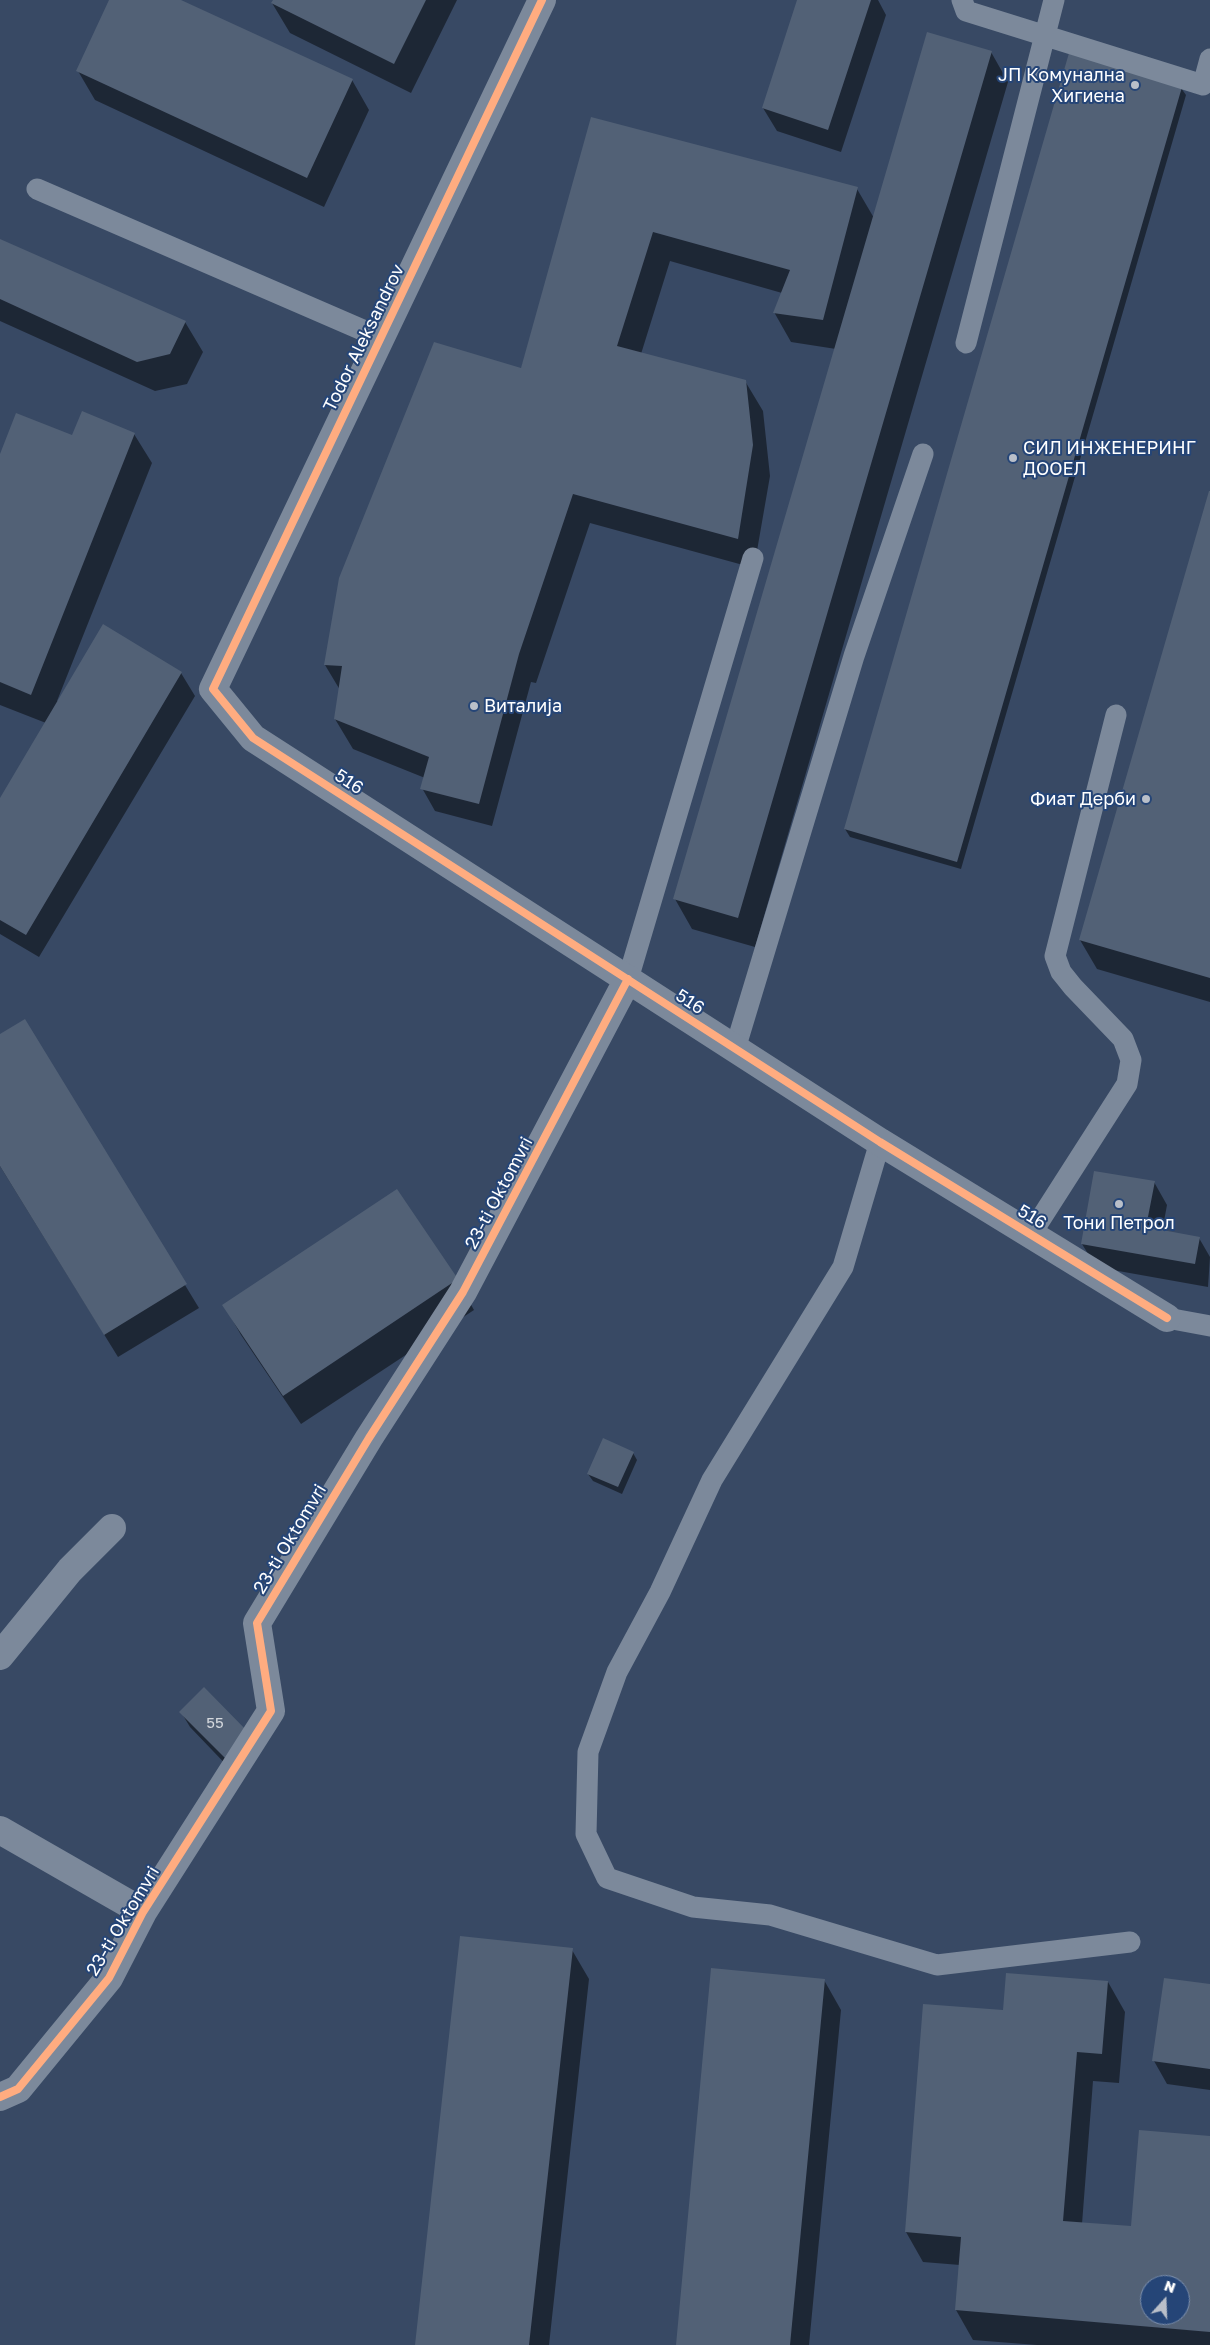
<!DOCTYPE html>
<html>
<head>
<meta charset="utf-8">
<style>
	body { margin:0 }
	#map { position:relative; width:1210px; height:2345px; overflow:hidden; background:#384964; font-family:"Golos Text",sans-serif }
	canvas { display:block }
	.north { position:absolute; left:1140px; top:2275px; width:50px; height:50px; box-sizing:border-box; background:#254577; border:1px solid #7c8fad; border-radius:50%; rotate:20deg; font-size:14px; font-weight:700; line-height:20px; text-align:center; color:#fff }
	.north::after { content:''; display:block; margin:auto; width:18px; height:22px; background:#b9bfc9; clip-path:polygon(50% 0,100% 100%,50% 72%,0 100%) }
</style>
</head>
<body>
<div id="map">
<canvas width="1210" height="2345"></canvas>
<div class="north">N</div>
</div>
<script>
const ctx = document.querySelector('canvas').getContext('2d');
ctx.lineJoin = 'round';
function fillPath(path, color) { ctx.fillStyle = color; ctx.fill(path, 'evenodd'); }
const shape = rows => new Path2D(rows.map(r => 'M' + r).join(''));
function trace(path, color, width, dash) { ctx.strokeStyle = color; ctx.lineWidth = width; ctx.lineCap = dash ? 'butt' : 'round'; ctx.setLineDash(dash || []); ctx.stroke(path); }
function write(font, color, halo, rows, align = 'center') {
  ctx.font = font + ' "Golos Text",sans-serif'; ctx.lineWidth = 4; ctx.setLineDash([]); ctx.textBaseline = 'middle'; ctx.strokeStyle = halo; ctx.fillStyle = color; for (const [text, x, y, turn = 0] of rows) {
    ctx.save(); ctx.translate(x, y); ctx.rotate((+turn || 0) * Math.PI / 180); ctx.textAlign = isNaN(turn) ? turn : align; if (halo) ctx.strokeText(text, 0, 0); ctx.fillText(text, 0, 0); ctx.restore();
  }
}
fillPath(shape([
	[110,0,178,0,352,80,369,110,324,207,95,100,78,71],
	[274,0,457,0,411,93,290,33,272,3],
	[798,0,878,0,886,15,841,152,777,131,763,108],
	[991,52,1008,82,755,947,692,929,675,899,836,349,791,342,774,312,782,293,670,261,641,354,745,381,763,411,770,476,754,568,590,523,536,683,531,682,492,826,435,811,422,788,425,778,353,749,335,719,340,690,325,665,521,370,592,119,857,189,874,218],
	[1181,88,1186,95,961,869,850,837,845,829],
	[0,240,185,322,203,352,187,384,155,391,0,321],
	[134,434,152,463,57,701,181,673,195,696,39,957,0,934,0,800,46,723,0,705,0,457,73,437],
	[1210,493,1210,1002,1097,969,1080,940],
	[24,1021,199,1308,118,1357,0,1166,0,1036],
	[1154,1182,1167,1205,1162,1232,1199,1238,1210,1257,1208,1287,1096,1267,1082,1244],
	[457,1280,474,1310,301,1424,241,1335,224,1305],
	[633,1453,637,1460,622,1494,593,1481,588,1474],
	[181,1712,250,1735,235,1774,190,1727],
	[572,1950,589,1979,549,2345,417,2345],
	[824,1980,841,2010,809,2345,677,2345],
	[1108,1982,1125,2012,1119,2083,1093,2081,1082,2224,1132,2228,1210,2137,1210,2345,1037,2345,973,2340,956,2310,960,2265,923,2262,906,2232,925,2005,1004,2012],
	[1150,2285,1180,2285,1180,2315,1150,2315],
	[1210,1986,1210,2090,1167,2084,1154,2061]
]), '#0007');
fillPath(shape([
	[109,0,181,0,353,79,307,178,76,71],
	[273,0,426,0,394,64,271,3],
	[797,0,871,0,828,130,762,108],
	[927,32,992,51,738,918,673,899],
	[1069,53,1182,87,957,862,844,829],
	[591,117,858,187,823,320,773,313,790,270,653,232,617,346,746,380,753,445,738,539,573,494,519,654,479,804,420,789,429,757,334,719,342,666,324,665,339,578,434,342,521,368],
	[0,239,186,321,170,354,137,362,0,299],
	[82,411,135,433,31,695,0,682,0,454,16,413,72,435],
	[1209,491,1210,491,1210,978,1079,940],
	[103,624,182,672,26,935,0,920,0,798],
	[25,1019,187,1284,104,1335,0,1166,0,1034],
	[1094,1171,1155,1181,1146,1227,1200,1237,1195,1264,1081,1244],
	[397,1189,458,1279,283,1396,222,1305],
	[603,1438,634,1452,618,1487,587,1474],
	[204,1687,251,1735,226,1759,179,1712],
	[460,1936,573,1948,529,2345,415,2345],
	[711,1968,825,1979,790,2345,676,2345],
	[1006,1973,1108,1981,1102,2054,1077,2052,1063,2221,1131,2226,1139,2130,1210,2136,1210,2332,955,2310,961,2237,905,2232,923,2004,1003,2010],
	[1150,2285,1180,2285,1180,2315,1150,2315],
	[1164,1978,1210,1984,1210,2069,1152,2061]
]), '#526176');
trace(shape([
	[962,0,966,11,1203,85,1210,59],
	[37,189,381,338],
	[966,343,1054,0],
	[628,979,753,558],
	[735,1049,854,656,923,454],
	[880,1142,843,1267,712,1480,660,1592,617,1672,588,1752,586,1834,607,1878,693,1907,770,1915,937,1965,1130,1942],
	[1031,1234,1127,1084,1131,1060,1123,1039,1073,987,1061,972,1055,956,1116,715],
	[1167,1318,1210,1326]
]), '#7c899b', 21);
trace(shape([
	[542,0,213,689,253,738,880,1142,1167,1318],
	[0,1656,70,1570,112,1528],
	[0,1830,143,1912],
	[0,2097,18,2089,109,1978,143,1912,271,1711,257,1623,369,1438,463,1292,628,979]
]), '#7c899b', 28);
trace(shape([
	[542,0,213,689,253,738,880,1142,1167,1318],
	[0,2097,18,2089,109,1978,143,1912,271,1711,257,1623,369,1438,463,1292,628,979]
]), '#ffac80', 8);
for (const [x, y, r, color] of [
	[1135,85,5,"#b9bfc9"],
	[1013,458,5,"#b9bfc9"],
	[474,706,5,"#b9bfc9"],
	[1146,799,5,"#b9bfc9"],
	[1119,1204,5,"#b9bfc9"]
]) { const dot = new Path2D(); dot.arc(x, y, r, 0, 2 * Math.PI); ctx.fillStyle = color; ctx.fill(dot); trace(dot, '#254577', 2); }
write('15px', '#d4d8dd', null, [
	["55",215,1723]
]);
write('18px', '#fff', '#254577', [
	["ЈП Комунална",1125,75],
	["Хигиена",1125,96],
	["СИЛ ИНЖЕНЕРИНГ",1023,448,"left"],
	["ДООЕЛ",1023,469,"left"],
	["Виталија",484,706,"left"],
	["Фиат Дерби",1136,799],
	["Тони Петрол",1119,1223,"center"]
], 'right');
write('18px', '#fff', '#254577', [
	["Todor Aleksandrov",364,338,-64],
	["516",349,782,33],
	["516",690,1002,33],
	["23-ti Oktomvri",499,1193,-62],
	["516",1032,1217,31],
	["23-ti Oktomvri",290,1539,-59],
	["23-ti Oktomvri",123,1921,-59]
]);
</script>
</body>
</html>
